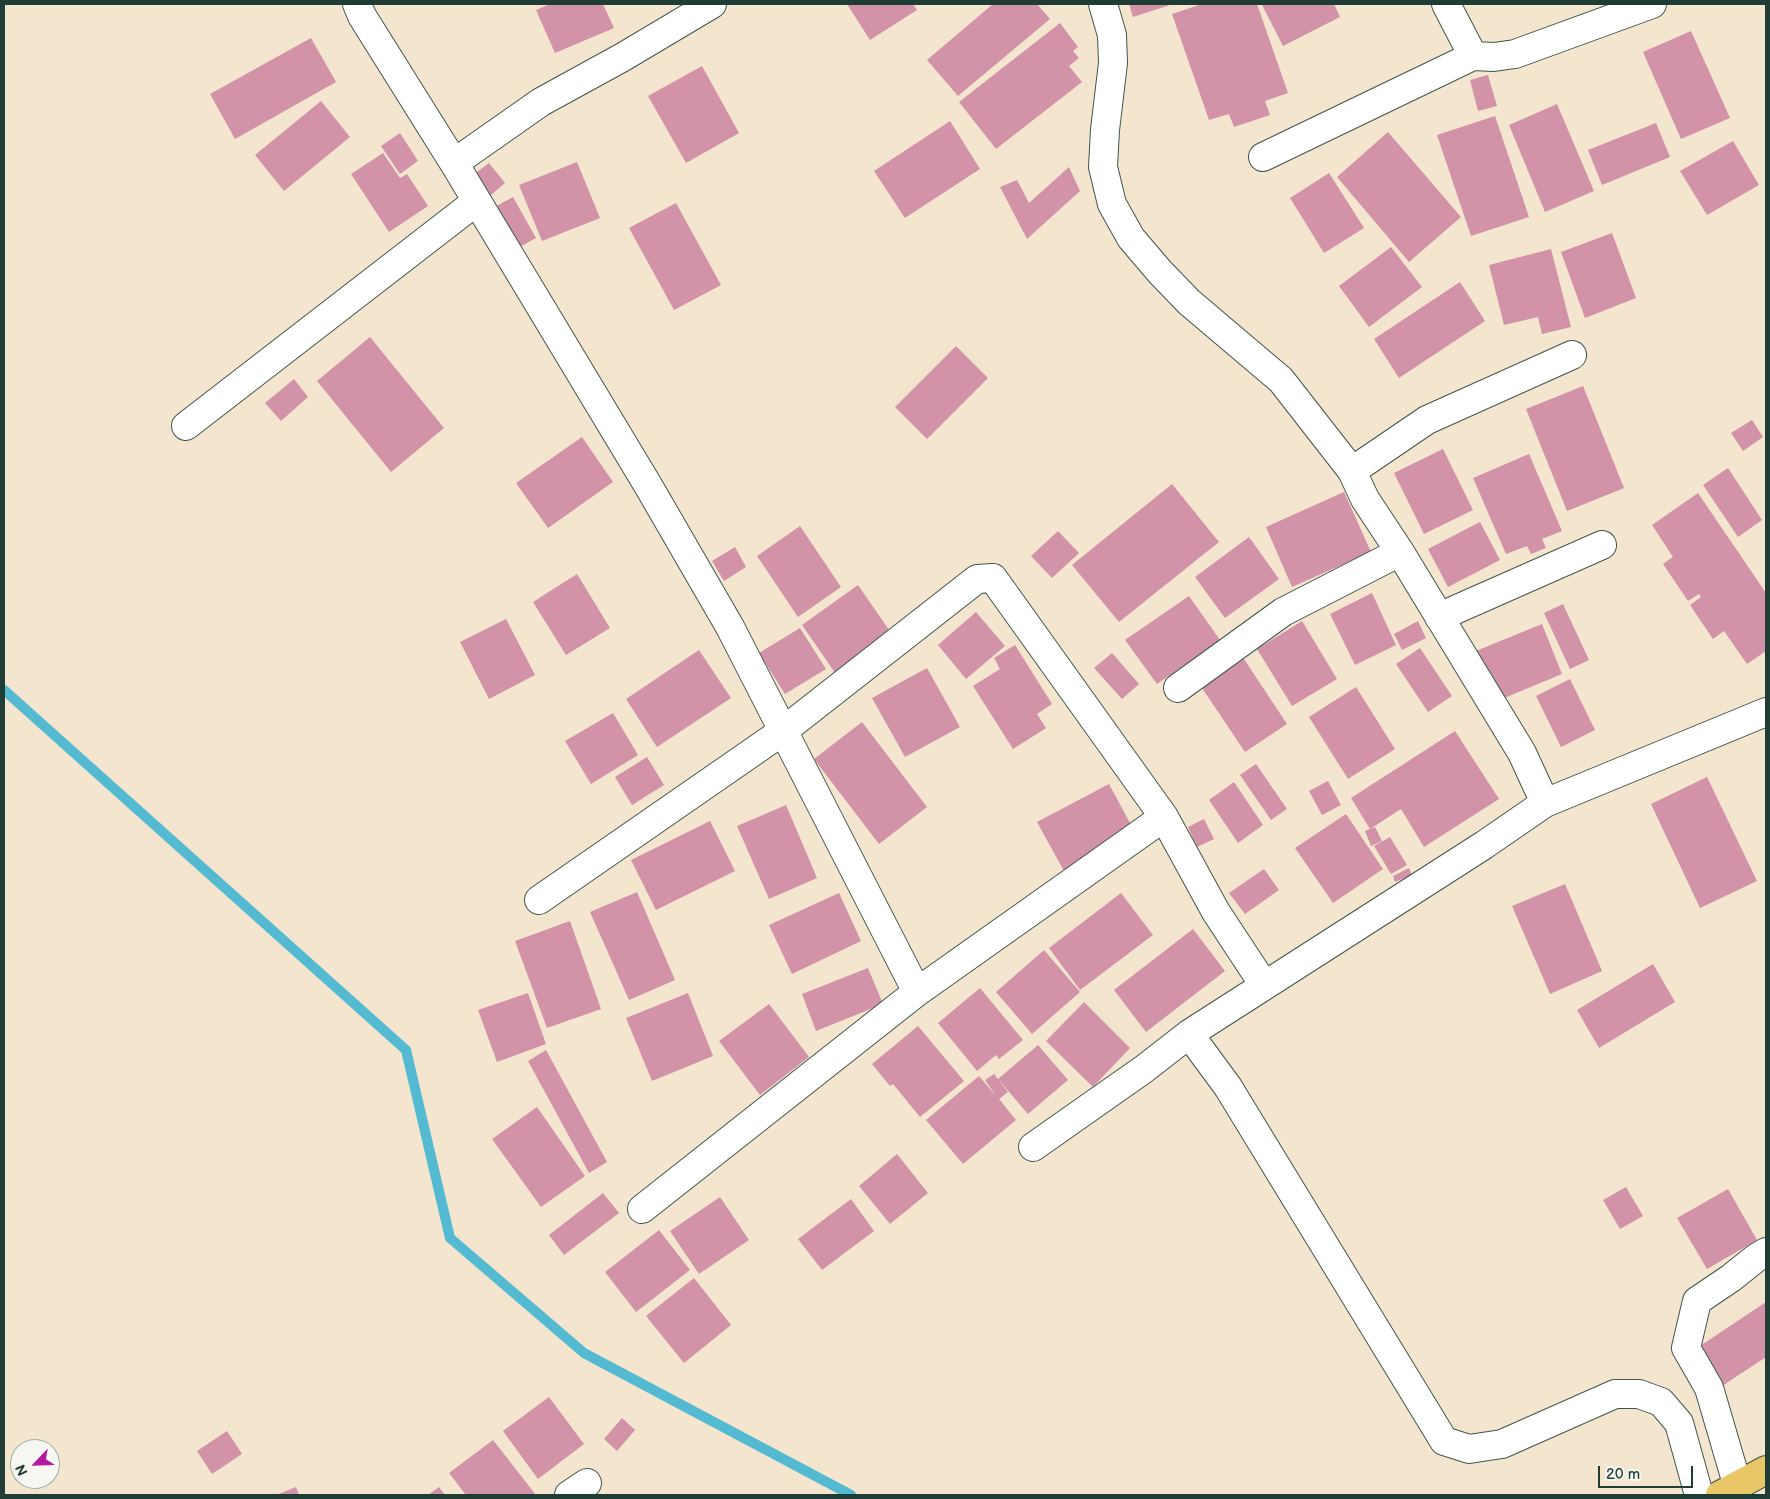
<!DOCTYPE html>
<html>
<head>
<meta charset="utf-8">
<style>
	body { margin:0 }
	#map { position:relative; width:1770px; height:1499px; overflow:hidden; background:#f4e5cf; font-family:"Balsamiq Sans",sans-serif }
	canvas { display:block }
	.frame { position:absolute; inset:0; border:5px solid #1f3d34; pointer-events:none }
	.north { position:absolute; left:10px; top:1439px; width:50px; height:50px; box-sizing:border-box; background:#f6f6f2; border:1px solid #a0aca6; border-radius:50%; rotate:246deg; font-size:14px; font-weight:700; line-height:20px; text-align:center; color:#1f3d34 }
	.north::after { content:''; display:block; margin:auto; width:18px; height:22px; background:#b5179e; clip-path:polygon(50% 0,100% 100%,50% 72%,0 100%) }
	.scale { position:absolute; left:1598px; top:1466px; width:95px; height:22px; box-sizing:border-box; border:2px solid #1f3d34; border-top:0; padding-left:6px; font-size:15px; line-height:18px; white-space:nowrap; color:#1f3d34; -webkit-text-stroke:4px #f6f6f2; paint-order:stroke }
</style>
</head>
<body>
<div id="map">
<canvas width="1770" height="1499"></canvas>
<div class="frame"></div>
<div class="north">N</div>
<div class="scale">20 m</div>
</div>
<script>
const ctx = document.querySelector('canvas').getContext('2d');
ctx.lineJoin = 'round';
const shape = rows => new Path2D(rows.map(r => 'M' + r).join(''));
function trace(path, color, width, dash) { ctx.strokeStyle = color; ctx.lineWidth = width; ctx.lineCap = dash ? 'butt' : 'round'; ctx.setLineDash(dash || []); ctx.stroke(path); }
function fillPath(path, color) { ctx.fillStyle = color; ctx.fill(path, 'evenodd'); }
trace(shape([
	[4,690,406,1050,450,1238,584,1353,851,1495]
]), '#54bad2', 10);
fillPath(shape([
	[550,4,603,4,614,28,555,53,536,10],
	[847,4,913,4,917,10,870,40],
	[993,4,1037,4,1050,19,958,96,927,60],
	[1129,4,1173,4,1133,17],
	[1202,4,1257,4,1288,93,1265,101,1270,115,1234,127,1229,114,1209,120,1172,14],
	[1266,4,1334,4,1340,17,1283,46,1262,5],
	[1060,23,1078,47,1073,51,1079,58,1069,66,1082,82,996,149,959,102],
	[1691,31,1730,118,1681,139,1643,52],
	[311,38,336,82,235,139,210,94],
	[702,66,739,133,686,163,648,96],
	[1488,75,1497,106,1478,111,1470,80],
	[321,101,350,137,284,191,255,155],
	[1557,104,1594,191,1545,212,1509,125],
	[1495,116,1529,217,1471,236,1437,135],
	[950,121,980,169,905,218,874,171],
	[1656,123,1670,157,1602,185,1588,150],
	[1388,132,1461,217,1409,262,1337,177],
	[400,133,418,161,400,174,381,146],
	[1733,141,1759,185,1707,215,1680,171],
	[383,153,400,178,407,174,428,206,389,232,351,174],
	[577,162,600,218,542,241,519,185],
	[489,163,505,183,490,196,473,175],
	[1069,167,1080,191,1027,239,1000,187,1017,180,1029,203],
	[1329,173,1364,228,1324,253,1290,198],
	[513,197,536,238,514,250,491,209],
	[676,203,721,285,674,310,629,228],
	[1612,233,1636,298,1585,318,1561,252],
	[1391,247,1422,287,1369,327,1339,286],
	[1551,249,1571,327,1542,334,1538,317,1504,325,1489,265],
	[1460,282,1485,321,1399,378,1374,339],
	[370,337,444,428,391,472,317,381],
	[956,346,988,378,927,439,895,407],
	[294,379,308,397,281,421,265,403],
	[1583,386,1624,488,1567,511,1526,409],
	[1752,420,1763,437,1743,451,1731,433],
	[582,437,613,482,548,528,516,483],
	[1443,449,1473,510,1424,534,1394,473],
	[1529,454,1562,531,1542,539,1546,548,1531,554,1527,546,1506,554,1473,478],
	[1728,468,1762,520,1738,537,1703,485],
	[1172,484,1219,542,1119,622,1072,565],
	[1344,492,1371,552,1292,587,1266,527],
	[1698,493,1766,593,1766,651,1747,664,1724,631,1713,639,1690,605,1701,597,1699,594,1688,601,1663,564,1673,557,1652,525],
	[1480,522,1500,560,1448,587,1428,549],
	[800,526,841,587,798,617,757,556],
	[1058,531,1079,553,1052,578,1031,556],
	[1249,537,1279,579,1225,618,1195,577],
	[735,547,746,567,724,581,712,561],
	[577,574,610,628,566,655,533,602],
	[858,585,896,640,840,680,802,625],
	[1372,593,1396,645,1355,665,1330,614],
	[1189,596,1220,640,1157,684,1125,640],
	[1563,604,1589,660,1570,669,1544,613],
	[976,612,1005,646,966,679,938,645],
	[506,619,535,675,489,699,460,642],
	[1302,621,1337,679,1292,706,1257,649],
	[1418,621,1426,638,1402,650,1394,634],
	[1542,624,1562,674,1497,701,1476,651],
	[800,628,826,669,785,694,759,653],
	[1015,645,1052,704,1037,714,1046,728,1013,749,973,686,1000,669,994,658],
	[1420,648,1452,696,1428,712,1396,664],
	[699,650,731,698,657,747,626,699],
	[1112,653,1139,684,1122,699,1094,668],
	[1244,659,1287,724,1245,752,1202,688],
	[927,668,960,727,905,757,872,698],
	[1570,679,1595,730,1561,747,1536,696],
	[1356,687,1395,749,1348,779,1309,717],
	[613,713,638,755,591,784,565,741],
	[862,722,927,807,879,844,814,759],
	[1455,731,1499,799,1424,847,1401,809,1370,829,1351,798],
	[647,757,664,785,632,805,615,777],
	[1256,764,1287,809,1271,820,1240,775],
	[1707,777,1757,881,1700,908,1651,804],
	[1328,781,1341,805,1322,815,1309,791],
	[1234,782,1263,825,1238,843,1209,800],
	[1109,784,1136,834,1065,873,1037,822],
	[786,805,817,878,769,899,737,826],
	[1346,814,1383,869,1333,903,1295,848],
	[1204,819,1214,839,1197,847,1188,827],
	[710,821,735,871,656,910,631,860],
	[1375,827,1382,841,1371,846,1365,831],
	[1390,837,1407,865,1391,874,1374,846],
	[1409,868,1412,875,1395,882,1393,876],
	[1264,869,1279,890,1245,914,1229,893],
	[1565,884,1602,971,1550,994,1512,906],
	[637,892,675,980,629,1000,590,912],
	[839,893,861,941,792,974,769,925],
	[1121,893,1153,935,1080,990,1049,948],
	[570,921,601,1009,547,1028,515,941],
	[1193,929,1225,971,1146,1032,1114,990],
	[1044,950,1080,992,1032,1034,996,992],
	[1653,964,1675,1002,1599,1048,1577,1010],
	[868,968,883,1004,816,1031,802,994],
	[980,988,1023,1040,999,1059,996,1055,977,1071,938,1023],
	[528,993,546,1044,497,1062,478,1010],
	[688,993,713,1056,652,1081,626,1018],
	[1084,1002,1130,1048,1093,1087,1046,1041],
	[769,1004,809,1057,760,1095,719,1041],
	[918,1026,964,1081,920,1117,893,1084,890,1086,872,1064],
	[1038,1045,1068,1080,1028,1114,998,1079],
	[546,1050,607,1162,589,1173,528,1061],
	[994,1074,1008,1092,999,1099,1016,1120,963,1164,926,1120,979,1076,996,1096,985,1080],
	[537,1107,585,1176,541,1207,492,1139],
	[897,1154,928,1193,890,1224,859,1186],
	[1626,1187,1643,1216,1620,1229,1603,1200],
	[1728,1189,1757,1240,1707,1269,1677,1218],
	[603,1193,619,1213,564,1255,549,1235],
	[720,1197,749,1240,699,1274,670,1231],
	[851,1199,874,1231,822,1270,798,1239],
	[659,1230,690,1270,636,1312,605,1272],
	[694,1278,731,1325,684,1363,646,1316],
	[1766,1302,1766,1357,1719,1388,1694,1350],
	[549,1397,584,1444,538,1479,503,1431],
	[622,1418,635,1430,617,1451,604,1439],
	[227,1431,242,1454,212,1474,197,1451],
	[493,1440,536,1495,466,1495,449,1473],
	[296,1487,299,1495,276,1495],
	[439,1487,445,1495,428,1495]
]), '#d292a8');
const minor = shape([
	[357,4,362,16,454,163,649,487,730,627,917,992],
	[1446,4,1473,56,1494,57,1515,54,1652,4],
	[1263,157,1473,56],
	[454,163,541,102,623,57,712,4],
	[186,426,477,201],
	[1352,471,1427,420,1572,355],
	[1439,617,1602,545],
	[1178,688,1283,612,1400,552],
	[1545,803,1766,712],
	[539,900,783,731,977,579,993,578,1164,817,1216,912,1264,985],
	[1189,1034,1228,1087,1444,1441,1469,1449,1502,1444,1615,1394,1639,1394,1661,1402,1679,1423,1699,1495],
	[1033,1147,1144,1069,1189,1034,1484,845,1545,803,1522,753,1400,552,1365,499,1352,471,1281,380,1189,302,1160,272,1131,238,1112,204,1103,167,1105,130,1113,63,1112,35,1103,4],
	[642,1209,917,992,1164,817],
	[1738,1487,1709,1388,1686,1348,1697,1301,1731,1278,1756,1258,1766,1252],
	[569,1495,587,1483]
]);
const highway = shape([
	[1720,1495,1766,1470]
]);
trace(minor, '#3f564b', 30);
trace(highway, '#3f564b', 30);
trace(minor, '#fff', 28);
trace(highway, '#e9c769', 28);
</script>
</body>
</html>
